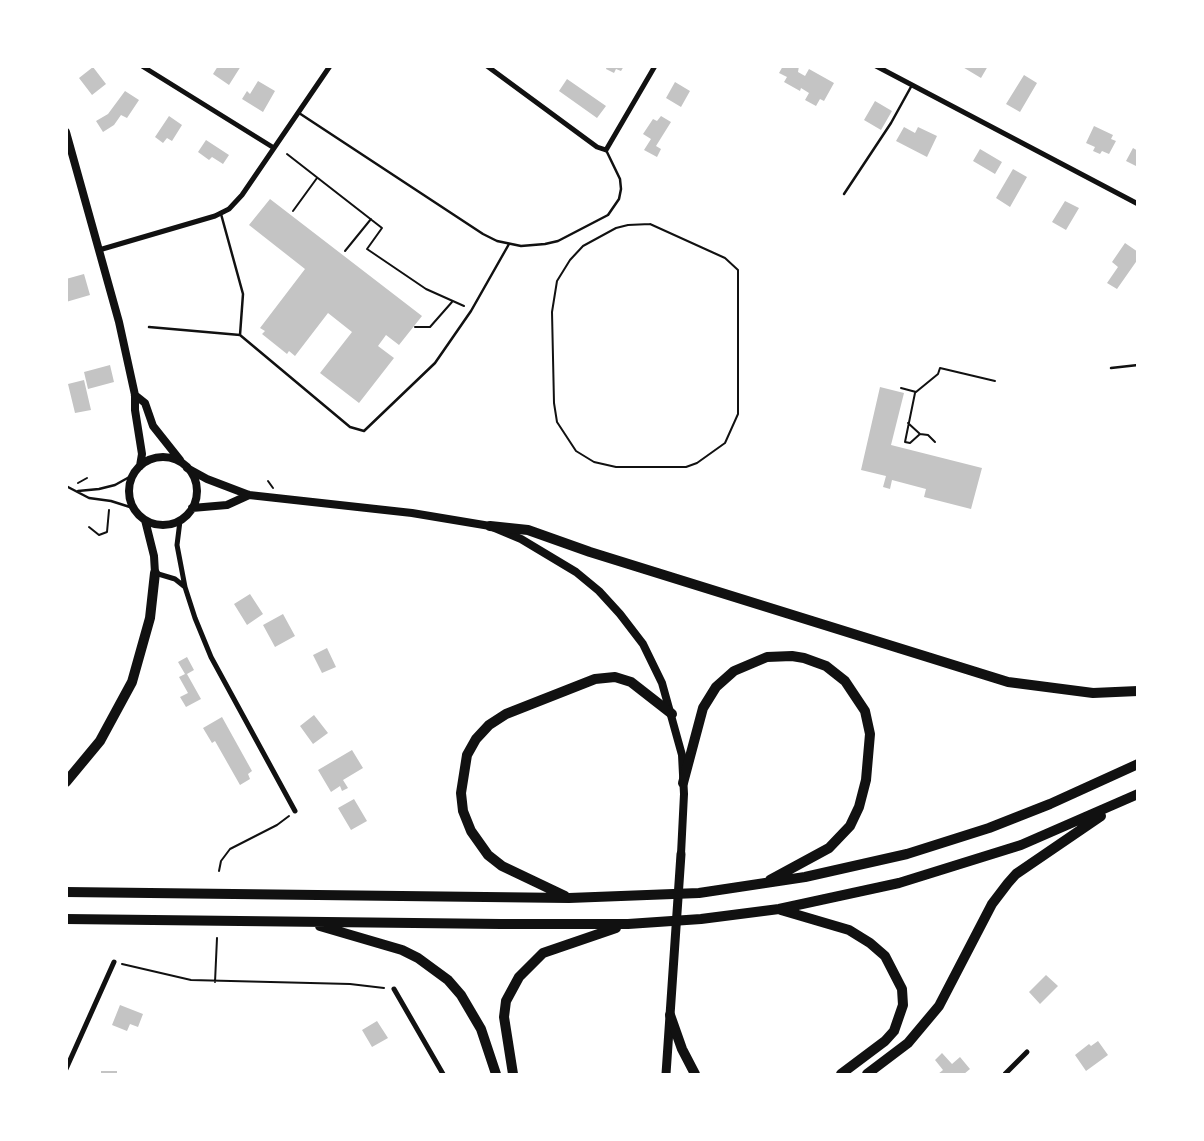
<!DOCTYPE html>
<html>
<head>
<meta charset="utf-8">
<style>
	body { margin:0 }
	#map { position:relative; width:1204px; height:1141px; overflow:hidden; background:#fff; font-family:"Asap Condensed",sans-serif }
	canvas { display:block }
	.frame { position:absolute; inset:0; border:68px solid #fff; pointer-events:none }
</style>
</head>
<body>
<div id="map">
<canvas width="1204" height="1141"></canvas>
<div class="frame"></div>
</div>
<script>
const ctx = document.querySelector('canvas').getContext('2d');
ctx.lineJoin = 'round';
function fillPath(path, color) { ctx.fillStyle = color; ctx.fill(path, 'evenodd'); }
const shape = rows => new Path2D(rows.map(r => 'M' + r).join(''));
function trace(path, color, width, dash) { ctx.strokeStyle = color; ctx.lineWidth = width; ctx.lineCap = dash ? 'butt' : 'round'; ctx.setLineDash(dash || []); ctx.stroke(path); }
fillPath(shape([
	[218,66,241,66,229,85,213,74],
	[607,66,624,66,621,71,616,69,614,73,606,69],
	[783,66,799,66,798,72,805,76,809,69,834,83,824,101,820,99,816,106,805,100,809,93,801,88,800,91,784,82,787,77,779,73],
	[961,66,988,66,981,78],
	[93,67,106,84,92,95,79,78],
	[1024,75,1037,83,1020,112,1006,104],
	[567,79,606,106,597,118,559,91],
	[258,81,275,91,263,112,242,99,247,91,250,94],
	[675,82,690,91,681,107,666,98],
	[125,91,139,100,127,118,121,115,114,125,103,132,96,121,108,114],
	[875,101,892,111,881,130,864,120],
	[169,116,182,125,172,141,167,138,163,143,155,137],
	[661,116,671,122,656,146,661,149,657,157,644,150,651,139,643,134,653,119,657,121],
	[1094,126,1113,135,1111,139,1116,141,1109,154,1102,151,1100,154,1093,151,1095,147,1086,143],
	[904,127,915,133,918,127,937,136,927,157,896,141],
	[206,140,229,155,223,164,212,157,209,160,198,152],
	[1133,148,1138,151,1138,167,1126,161],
	[980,149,1002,162,995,174,973,161],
	[1013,169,1027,177,1010,207,996,198],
	[270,199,422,316,399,345,386,335,378,346,394,358,359,403,320,373,352,332,328,313,295,356,289,351,287,354,262,334,265,331,260,328,305,269,249,225],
	[1065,201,1079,208,1066,230,1052,222],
	[1125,243,1138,252,1138,259,1117,289,1107,283,1118,267,1112,262],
	[84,274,90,295,66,302,66,279],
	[110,365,114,382,88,389,84,372],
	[84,380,91,410,75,413,68,384],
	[880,387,904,393,891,445,982,468,971,509,924,497,926,489,892,480,890,489,883,487,886,476,861,470],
	[250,594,263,614,247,625,234,604],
	[283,614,295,636,275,647,263,625],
	[327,648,336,667,322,673,313,655],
	[187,657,194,670,187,674,201,699,186,707,180,697,188,693,179,677,185,674,178,662],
	[314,715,328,733,313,744,300,726],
	[222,717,252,771,248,774,250,779,240,785,215,741,212,743,203,728],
	[352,750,363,768,343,780,348,788,342,791,340,786,331,792,318,770],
	[354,799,367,821,351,830,338,808],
	[1046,975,1058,986,1040,1004,1029,992],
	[120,1005,143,1014,138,1027,130,1024,127,1031,112,1025],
	[377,1021,388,1038,372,1047,362,1030],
	[1098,1041,1108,1055,1086,1071,1075,1055,1089,1044,1091,1046],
	[942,1053,952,1064,960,1057,970,1069,964,1074,938,1074,943,1070,935,1060],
	[101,1071,117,1071,117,1074,101,1074]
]), '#c4c4c4');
trace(shape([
	[287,154,382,228,367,249,426,289,464,306],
	[293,211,317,178],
	[650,224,725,258,738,270,738,414,725,443,697,463,686,467,616,467,594,462,576,451,557,422,554,403,552,312,557,281,570,260,583,246,616,228,628,225,650,224],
	[345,251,371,219],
	[415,327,430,327,452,302],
	[901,388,916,392,938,374,940,368,995,381],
	[915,393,905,442,910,443,920,434],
	[908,423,920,434,928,435,935,442],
	[268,481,273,488],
	[78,483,87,478],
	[89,527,99,535,107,532,109,510],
	[219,871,221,861,230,849,277,825,289,816],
	[122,964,191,980,350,984,384,988],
	[215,982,217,938]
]), '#111', 2);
trace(shape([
	[299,113,483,234,497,241,521,246,545,244,558,241,608,215,619,199,621,189,620,179,606,150],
	[844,194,891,123,912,85],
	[221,214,243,294,240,335],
	[149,327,240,335,350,427,364,431,435,363,471,311,509,244],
	[1111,368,1138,365],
	[66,486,89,498,111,501,133,508],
	[78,491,99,489,115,485,133,475]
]), '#111', 2.5);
trace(shape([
	[142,66,274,148],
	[487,66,597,147,606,150,655,66],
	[876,66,1138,204],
	[99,250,215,216,229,209,242,195,330,66],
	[180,521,177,545,185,587,195,618,211,657,295,811],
	[155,573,175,579,185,587],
	[394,989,443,1074],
	[66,1069,114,962],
	[1005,1074,1027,1052]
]), '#111', 5);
trace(shape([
	[66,132,119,322,135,395,135,410,142,454,140,466],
	[135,395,145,403,153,426,180,460],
	'129 491a34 34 0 1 1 68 0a34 34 0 1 1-68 0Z',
	[187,468,207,479,249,495,412,513,490,526,521,539,576,572,599,591,620,614,643,644,662,683,682,755,684,794,681,854],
	[192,508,227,505,249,495],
	[145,520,154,556,155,573]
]), '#111', 8);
trace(shape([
	[666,1074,681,854]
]), '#111', 9);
trace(shape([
	[490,526,528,530,590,552,1008,682,1093,693,1138,691],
	[66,782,100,741,132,682,150,618,155,573],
	[683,783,703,708,716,687,734,671,767,657,792,656,804,658,826,666,845,681,865,711,870,734,866,780,859,807,850,826,829,848,770,880],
	[66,892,569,898,699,893,805,877,907,854,989,828,1050,804,1138,764],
	[565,896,502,866,488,855,471,831,463,811,461,793,467,755,476,739,489,725,506,714,595,679,615,677,631,682,672,714],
	[781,910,849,930,870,943,885,956,902,989,903,1005,894,1031,885,1041,841,1074],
	[66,919,501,924,628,924,701,919,779,909,899,883,1021,845,1138,794],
	[320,926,402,950,418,958,448,980,461,995,481,1029,496,1074],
	[670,1015,682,1049,695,1074],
	[513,1074,504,1017,506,1001,519,977,543,953,616,928],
	[867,1074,908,1043,939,1006,992,904,1008,883,1016,874,1101,816]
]), '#111', 10);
</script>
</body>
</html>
